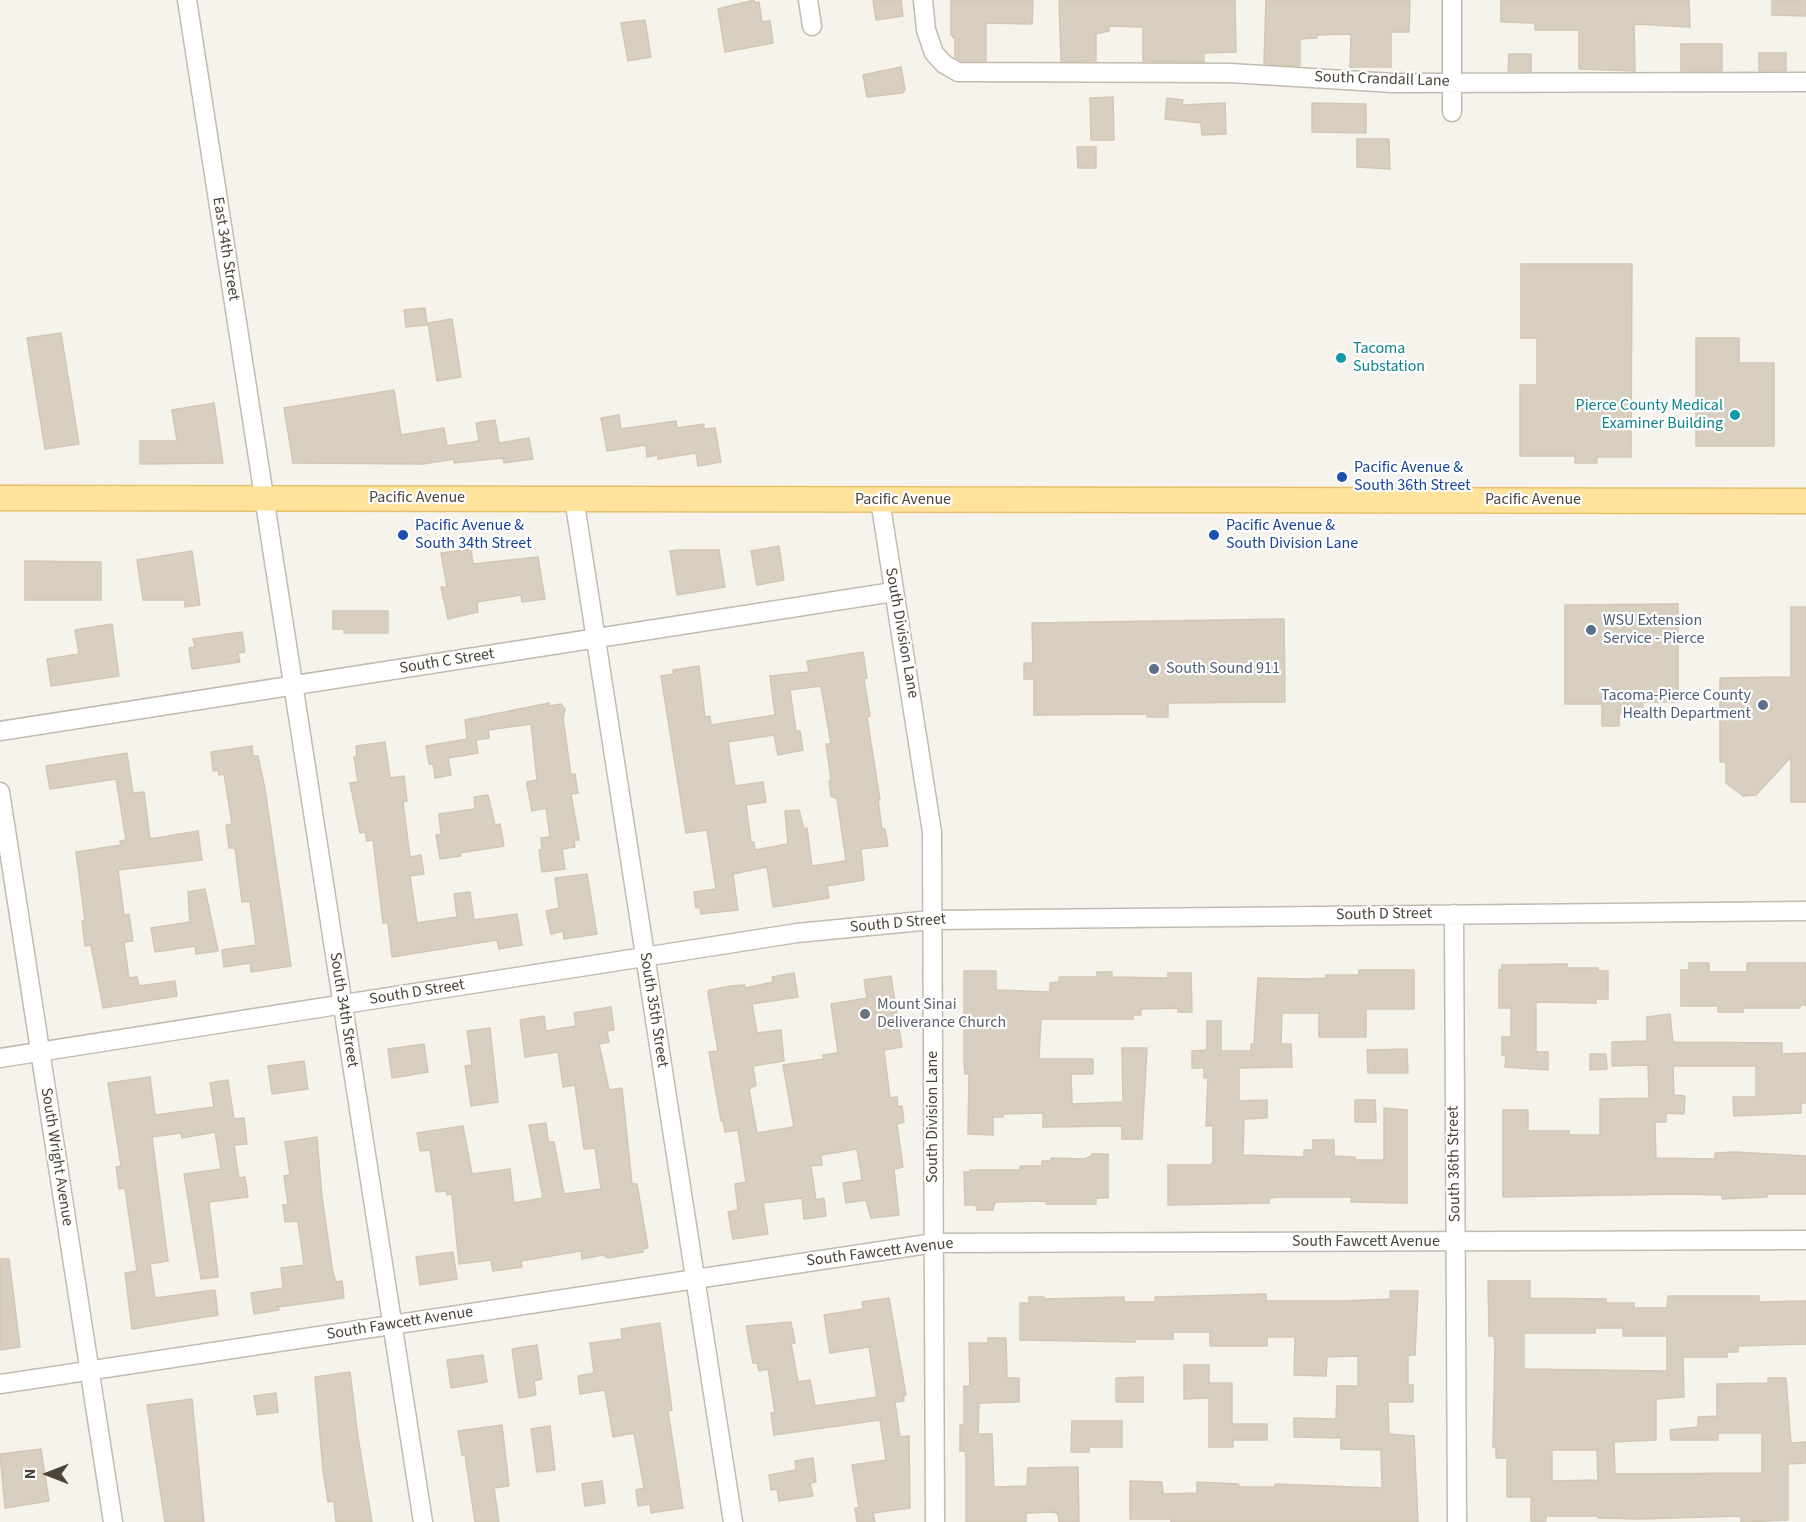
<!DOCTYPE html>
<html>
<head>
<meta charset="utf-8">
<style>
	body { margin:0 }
	#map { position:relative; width:1806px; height:1522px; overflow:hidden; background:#f6f3ec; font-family:"Source Sans 3",sans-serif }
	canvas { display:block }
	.north { position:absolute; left:18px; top:1444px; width:60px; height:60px; -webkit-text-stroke:4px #fff; paint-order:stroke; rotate:270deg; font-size:16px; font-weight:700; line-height:24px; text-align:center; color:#4b4439 }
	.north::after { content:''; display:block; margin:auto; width:21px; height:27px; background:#4b4439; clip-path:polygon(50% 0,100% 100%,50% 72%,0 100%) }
</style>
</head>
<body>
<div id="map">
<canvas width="1806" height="1522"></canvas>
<div class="north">N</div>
</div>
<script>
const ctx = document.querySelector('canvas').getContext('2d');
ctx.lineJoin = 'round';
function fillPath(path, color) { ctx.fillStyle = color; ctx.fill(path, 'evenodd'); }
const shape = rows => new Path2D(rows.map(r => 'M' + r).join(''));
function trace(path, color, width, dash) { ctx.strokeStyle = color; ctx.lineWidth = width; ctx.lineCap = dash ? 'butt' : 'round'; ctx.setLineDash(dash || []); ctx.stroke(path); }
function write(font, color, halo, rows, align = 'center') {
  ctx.font = font + ' "Source Sans 3",sans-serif'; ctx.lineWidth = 4.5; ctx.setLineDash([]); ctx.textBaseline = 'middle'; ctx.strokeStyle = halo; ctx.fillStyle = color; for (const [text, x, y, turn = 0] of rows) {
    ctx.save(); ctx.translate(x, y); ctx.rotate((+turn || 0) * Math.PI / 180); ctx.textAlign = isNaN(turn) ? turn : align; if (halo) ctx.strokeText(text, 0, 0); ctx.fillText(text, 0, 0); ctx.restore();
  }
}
const building = shape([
	[754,0,755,3,759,2,762,22,770,21,773,43,725,52,718,9,754,0],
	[873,0,901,0,903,16,876,20,873,0],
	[951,0,1033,0,1032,24,986,23,986,61,961,61,955,57,955,39,951,35,951,0],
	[1059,0,1235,0,1236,52,1204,53,1204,62,1143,61,1143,27,1109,26,1109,31,1096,34,1096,61,1061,61,1059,0],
	[1266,0,1410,0,1409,32,1391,32,1391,67,1350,67,1351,34,1317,35,1317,38,1300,39,1300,66,1264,64,1266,0],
	[1501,0,1689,0,1690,27,1634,24,1635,71,1579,69,1579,30,1535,30,1535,23,1501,22,1501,0],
	[1772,0,1806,0,1806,16,1772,15,1772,0],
	[645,20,651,57,628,61,621,23,645,20],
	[1681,44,1722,44,1722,71,1681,71,1681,44],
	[1759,53,1786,53,1786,71,1759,71,1759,53],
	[1509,54,1531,54,1531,71,1508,71,1509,54],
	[901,67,905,90,902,93,867,97,863,75,901,67],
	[1113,97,1114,140,1091,140,1090,98,1113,97],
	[1167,98,1183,100,1182,105,1225,103,1226,134,1202,135,1201,123,1165,119,1167,98],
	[1312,103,1366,104,1366,133,1312,132,1312,103],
	[1357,139,1389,139,1390,169,1357,167,1357,139],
	[1077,147,1096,147,1096,168,1078,168,1077,147],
	[1521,264,1632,264,1631,457,1597,457,1597,463,1575,463,1575,456,1520,456,1520,385,1537,385,1537,338,1521,338,1521,264],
	[425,308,427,325,406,327,404,310,425,308],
	[452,319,461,377,437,381,428,323,452,319],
	[61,333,79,444,45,449,27,338,61,333],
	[1696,338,1739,338,1739,363,1774,363,1774,446,1696,446,1696,338],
	[394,390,401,435,444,428,447,446,479,441,476,423,495,420,499,443,529,438,533,459,504,463,503,458,454,463,454,459,423,464,293,463,284,408,394,390],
	[214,403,223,463,140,464,140,441,177,441,172,410,214,403],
	[619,415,621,429,676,421,677,428,704,424,704,429,715,428,721,462,698,466,696,453,658,459,658,455,647,457,646,445,607,451,601,418,619,415],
	[779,546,784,580,757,585,751,551,779,546],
	[471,549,473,564,538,557,545,599,522,602,521,595,477,602,478,612,448,619,441,587,447,587,441,553,471,549],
	[679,550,719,550,725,587,677,595,670,551,679,550],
	[192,551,200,605,185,607,185,600,143,600,137,560,192,551],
	[25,561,101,562,101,600,25,600,25,561],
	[1678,604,1678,702,1643,702,1643,714,1619,714,1619,726,1602,726,1602,704,1565,704,1565,605,1678,604],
	[1791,607,1806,607,1806,802,1791,802,1791,757,1756,795,1743,796,1726,783,1726,762,1720,762,1720,678,1791,677,1791,607],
	[333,611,388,611,388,633,344,633,344,629,333,629,333,611],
	[1284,619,1285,702,1168,703,1168,717,1147,717,1147,714,1034,715,1034,679,1024,679,1024,663,1033,663,1032,623,1284,619],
	[112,624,119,676,51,686,47,659,79,654,75,630,112,624],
	[242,632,245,652,238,653,240,662,192,669,189,648,195,647,193,639,242,632],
	[863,652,867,678,864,679,870,716,867,717,880,800,878,800,882,829,885,829,888,846,861,849,864,880,827,886,829,898,773,907,767,867,733,874,738,910,701,914,700,907,696,908,694,892,716,889,707,830,686,833,661,676,674,674,673,670,699,666,705,717,710,716,711,725,775,715,770,676,809,672,807,661,863,652],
	[821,686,831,744,826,744,831,781,829,781,831,796,837,799,846,861,812,866,807,828,804,829,799,810,785,811,788,844,755,850,754,842,751,842,746,805,766,802,763,782,735,786,728,742,774,735,778,755,803,750,800,731,796,731,790,690,821,686],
	[549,703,549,706,561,704,565,709,563,718,571,775,575,774,578,793,571,794,579,840,574,840,575,847,562,849,565,869,542,872,539,850,542,850,541,838,550,837,546,808,532,811,527,785,527,782,537,780,531,724,488,730,489,738,476,740,478,753,448,758,451,775,435,778,433,764,429,764,426,746,467,739,465,720,549,703],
	[385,742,390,778,404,776,407,801,403,802,410,857,421,855,424,874,410,876,417,923,457,917,454,894,470,892,474,920,517,914,522,945,499,949,497,940,392,957,388,923,383,923,373,840,367,841,365,832,360,833,350,783,358,782,354,757,357,757,356,746,385,742],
	[252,746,253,756,258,756,265,789,291,966,251,972,250,963,224,967,222,950,256,945,250,901,242,902,235,848,229,848,226,825,232,824,224,774,219,775,218,770,213,771,211,752,252,746],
	[127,753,133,793,144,792,150,839,198,831,202,860,118,870,124,915,129,914,133,941,124,942,129,978,137,977,139,986,175,981,177,996,103,1008,91,945,85,946,82,921,85,921,76,852,121,845,120,841,126,840,116,779,50,789,46,766,127,753],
	[488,795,495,825,500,824,504,846,460,853,461,856,440,859,436,835,441,834,439,814,475,809,474,797,488,795],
	[587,874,597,934,564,939,563,931,551,934,546,911,559,908,555,878,587,874],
	[205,889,218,951,196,954,195,946,155,952,151,928,190,922,188,892,205,889],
	[1689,963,1709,963,1709,972,1747,972,1747,963,1806,963,1806,1005,1800,1005,1800,1008,1743,1008,1743,1012,1718,1012,1718,1006,1681,1006,1681,970,1689,970,1689,963],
	[1567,964,1567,968,1598,968,1598,971,1608,971,1608,999,1596,999,1596,1003,1536,1002,1536,1052,1548,1052,1548,1070,1505,1067,1506,1056,1502,1055,1502,1037,1511,1037,1511,1008,1499,1008,1499,970,1502,970,1502,965,1567,964],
	[1359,970,1414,970,1414,1009,1366,1009,1366,1037,1319,1037,1319,1013,1282,1013,1281,1044,1291,1044,1292,1067,1239,1068,1239,1101,1267,1100,1267,1118,1244,1119,1243,1155,1304,1157,1304,1150,1313,1150,1313,1140,1334,1140,1334,1156,1355,1157,1355,1160,1384,1160,1384,1108,1407,1110,1407,1203,1351,1202,1352,1197,1280,1197,1269,1198,1269,1203,1168,1205,1168,1165,1211,1165,1213,1161,1213,1126,1206,1126,1208,1078,1204,1078,1204,1068,1192,1068,1192,1051,1207,1050,1207,1021,1221,1021,1221,1051,1251,1051,1251,1044,1254,1044,1258,978,1307,979,1326,978,1326,975,1359,975,1359,970],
	[964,971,996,971,996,990,1050,992,1050,983,1059,982,1059,977,1097,977,1097,972,1112,972,1112,977,1168,978,1168,973,1191,973,1192,1012,1178,1012,1178,1008,1141,1009,1141,1015,1133,1015,1133,1019,1041,1019,1039,1059,1093,1059,1093,1074,1071,1074,1072,1104,1123,1102,1122,1048,1147,1048,1142,1139,1122,1139,1122,1126,1043,1127,1043,1113,1003,1114,1003,1117,993,1117,993,1135,968,1134,969,1074,965,1074,964,1062,964,971],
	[794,973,798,997,752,1004,757,1033,781,1030,784,1061,753,1066,756,1085,749,1089,757,1133,794,1127,783,1065,824,1059,823,1055,838,1053,831,1004,867,998,864,980,891,976,902,1047,884,1050,890,1098,897,1097,898,1107,902,1106,904,1122,897,1124,903,1167,894,1169,899,1215,871,1218,866,1200,846,1203,843,1183,862,1180,857,1149,821,1155,822,1165,811,1166,816,1200,824,1198,826,1216,804,1219,802,1198,763,1203,768,1234,733,1239,728,1212,738,1210,735,1184,746,1182,738,1130,725,1132,723,1120,721,1121,709,1052,718,1051,708,993,709,990,731,986,745,985,745,988,773,982,772,977,794,973],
	[611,1007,614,1030,607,1031,609,1042,599,1044,609,1090,622,1088,632,1184,637,1184,648,1248,643,1249,643,1252,608,1258,603,1255,582,1259,581,1251,521,1261,522,1267,493,1271,491,1260,459,1264,452,1194,447,1195,446,1191,436,1192,430,1150,420,1151,417,1133,463,1126,472,1174,510,1169,514,1203,543,1198,529,1125,546,1123,548,1142,554,1142,564,1194,601,1189,595,1148,584,1149,575,1085,563,1087,558,1052,525,1057,520,1020,544,1016,546,1031,576,1026,574,1013,611,1007],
	[1670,1014,1673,1042,1782,1043,1782,1054,1806,1053,1806,1103,1801,1103,1801,1113,1734,1116,1733,1097,1756,1097,1756,1066,1673,1066,1674,1095,1685,1096,1684,1114,1666,1113,1666,1122,1655,1122,1656,1158,1715,1159,1715,1153,1735,1152,1806,1156,1806,1194,1767,1194,1767,1197,1722,1199,1722,1195,1681,1194,1503,1197,1503,1110,1528,1110,1528,1131,1569,1131,1569,1135,1600,1135,1600,1099,1649,1098,1648,1065,1612,1066,1612,1042,1647,1041,1647,1017,1670,1014],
	[490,1028,498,1102,471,1106,465,1066,472,1065,467,1031,490,1028],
	[424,1044,428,1072,392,1078,388,1049,424,1044],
	[1407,1049,1408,1073,1368,1073,1367,1050,1407,1049],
	[1590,1054,1606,1054,1607,1069,1590,1070,1590,1054],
	[304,1061,308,1089,272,1094,268,1066,304,1061],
	[150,1077,155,1115,214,1107,210,1083,228,1080,234,1119,244,1118,247,1144,234,1145,239,1178,245,1177,248,1197,209,1202,218,1277,201,1279,184,1174,221,1169,215,1132,182,1138,181,1133,152,1137,168,1261,150,1264,155,1298,215,1290,218,1315,132,1329,125,1273,137,1271,125,1188,119,1189,116,1167,121,1166,108,1083,150,1077],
	[1355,1100,1375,1100,1376,1122,1355,1122,1355,1100],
	[317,1137,322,1197,333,1273,336,1282,342,1281,344,1298,278,1307,279,1310,254,1314,251,1293,283,1288,281,1268,304,1265,298,1221,285,1222,283,1205,288,1204,284,1176,290,1175,285,1142,317,1137],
	[1092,1154,1108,1154,1108,1198,1096,1198,1096,1204,1046,1204,1046,1201,995,1202,993,1210,977,1210,976,1205,965,1205,964,1172,970,1172,970,1170,1020,1170,1020,1166,1042,1166,1042,1161,1051,1161,1051,1158,1084,1159,1092,1156,1092,1154],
	[453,1252,457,1279,420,1285,416,1257,453,1252],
	[0,1259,9,1259,20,1347,0,1350,0,1259],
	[1488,1281,1530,1281,1530,1298,1606,1299,1606,1303,1634,1303,1634,1308,1667,1308,1668,1296,1759,1296,1759,1302,1806,1301,1806,1344,1738,1346,1738,1352,1727,1352,1727,1357,1683,1357,1684,1397,1656,1399,1656,1440,1614,1442,1615,1474,1762,1473,1762,1433,1718,1433,1718,1440,1671,1440,1670,1430,1698,1427,1698,1417,1717,1416,1717,1384,1768,1383,1768,1378,1786,1378,1791,1443,1806,1442,1806,1463,1788,1464,1788,1520,1741,1522,1741,1516,1638,1519,1598,1518,1598,1516,1546,1516,1546,1521,1531,1521,1531,1497,1507,1497,1507,1458,1496,1458,1496,1447,1493,1447,1495,1344,1494,1336,1489,1336,1488,1281],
	[1595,1328,1623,1328,1623,1336,1667,1336,1667,1371,1524,1369,1524,1333,1595,1333,1595,1328],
	[1552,1450,1597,1450,1598,1480,1552,1481,1552,1450],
	[1390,1291,1418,1291,1415,1355,1408,1355,1408,1385,1413,1385,1413,1402,1388,1402,1389,1434,1414,1436,1418,1522,1171,1522,1171,1519,1130,1519,1130,1481,1162,1482,1163,1494,1197,1493,1197,1482,1238,1484,1240,1487,1275,1487,1275,1484,1382,1488,1381,1450,1341,1449,1341,1438,1294,1437,1294,1418,1336,1419,1337,1386,1358,1386,1358,1356,1327,1357,1326,1376,1294,1375,1295,1337,1267,1337,1267,1346,1210,1346,1210,1332,1173,1332,1173,1339,1135,1339,1135,1342,1020,1340,1020,1303,1029,1303,1029,1297,1044,1297,1044,1299,1124,1297,1124,1302,1155,1302,1155,1297,1266,1294,1266,1301,1343,1301,1390,1299,1390,1291],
	[889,1298,906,1395,903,1396,904,1401,895,1402,900,1437,909,1436,910,1508,873,1513,875,1522,857,1522,855,1508,859,1508,852,1465,886,1460,880,1420,774,1435,771,1413,775,1413,768,1369,759,1371,757,1363,753,1363,746,1326,791,1322,795,1343,791,1343,798,1382,810,1380,815,1406,877,1397,869,1347,830,1353,824,1315,863,1309,862,1302,889,1298],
	[660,1323,672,1410,668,1411,683,1508,651,1513,650,1504,638,1506,636,1490,644,1488,634,1433,613,1437,605,1390,580,1394,578,1376,594,1373,590,1343,622,1339,621,1329,660,1323],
	[988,1338,1006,1338,1007,1378,1019,1378,1019,1402,979,1403,978,1434,992,1434,994,1487,1027,1486,1028,1468,1078,1467,1079,1522,1059,1522,1058,1514,1054,1512,1026,1513,1026,1522,966,1522,966,1460,965,1451,960,1451,960,1425,964,1425,964,1386,970,1386,969,1343,988,1343,988,1338],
	[537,1345,542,1379,534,1381,536,1395,519,1398,512,1349,537,1345],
	[483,1355,487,1382,451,1388,447,1360,483,1355],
	[1184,1365,1209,1365,1209,1383,1232,1383,1232,1424,1267,1424,1267,1440,1233,1440,1233,1447,1209,1447,1209,1398,1184,1399,1184,1365],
	[350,1372,358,1437,372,1522,336,1522,334,1501,328,1502,323,1471,315,1377,350,1372],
	[1143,1377,1143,1402,1116,1402,1116,1378,1143,1377],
	[276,1393,278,1412,257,1415,254,1396,276,1393],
	[192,1399,204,1522,165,1522,147,1405,192,1399],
	[1072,1421,1122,1421,1122,1447,1089,1447,1089,1452,1071,1452,1072,1421],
	[502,1425,509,1486,494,1488,499,1522,475,1522,465,1455,462,1455,458,1431,502,1425],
	[550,1426,555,1470,537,1472,531,1429,550,1426],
	[41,1449,49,1501,5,1508,0,1454,41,1449],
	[813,1458,816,1482,810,1483,813,1496,779,1501,777,1489,771,1490,769,1475,796,1470,795,1461,813,1458],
	[602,1481,605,1503,585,1506,582,1484,602,1481]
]);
fillPath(building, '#d8cfc1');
trace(building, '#d3c7b4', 1.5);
const minor = shape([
	[187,0,423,1522],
	[808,0,812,26],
	[923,0,926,30,934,53,944,64,958,72,1230,73,1393,83,1806,82],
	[1452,112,1452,0],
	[574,498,733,1522],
	[880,500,932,832,935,1522],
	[0,731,893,592],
	[0,792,113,1522],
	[1454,914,1457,1522],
	[0,1058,797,933,932,920,1806,911],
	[0,1384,934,1243,1806,1240]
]);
const major = shape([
	[0,498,1806,501]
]);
trace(minor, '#c2bbae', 21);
trace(major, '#e6c16a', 27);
trace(minor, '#fff', 18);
trace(major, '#ffe39c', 24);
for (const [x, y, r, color] of [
	[1341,358,6,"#0f9aa8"],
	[1735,415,6,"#0f9aa8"],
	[1342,477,6,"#1a4fb4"],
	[403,535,6,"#1a4fb4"],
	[1214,535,6,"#1a4fb4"],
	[1591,630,6,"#5c6f8a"],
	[1154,669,6,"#5c6f8a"],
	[1763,705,6,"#5c6f8a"],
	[865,1014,6,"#6b7280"]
]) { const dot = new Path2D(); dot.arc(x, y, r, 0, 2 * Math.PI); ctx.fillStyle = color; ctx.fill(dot); trace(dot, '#fff', 2); }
write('16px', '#4b4439', '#fff', [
	["South Crandall Lane",1382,80,2],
	["East 34th Street",225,249,81],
	["Pacific Avenue",417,498],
	["Pacific Avenue",903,500],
	["Pacific Avenue",1533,500],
	["South Division Lane",901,633,80],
	["South C Street",447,662,-9],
	["South D Street",1384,915,-1],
	["South D Street",898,924,-5],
	["South D Street",417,993,-9],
	["South 34th Street",343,1010,81],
	["South 35th Street",653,1010,81],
	["South Division Lane",933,1117,-90],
	["South Wright Avenue",56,1157,81],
	["South 36th Street",1455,1164,-91],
	["South Fawcett Avenue",1366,1242],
	["South Fawcett Avenue",880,1253,-7],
	["South Fawcett Avenue",400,1324,-9]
]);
write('16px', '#0d838f', '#fff', [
	["Tacoma",1353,349],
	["Substation",1353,367],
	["Pierce County Medical",1723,406,"right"],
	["Examiner Building",1723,424,"right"]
], 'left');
write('16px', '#164399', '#fff', [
	["Pacific Avenue &",1354,468],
	["South 36th Street",1354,486],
	["Pacific Avenue &",415,526],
	["South 34th Street",415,544],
	["Pacific Avenue &",1226,526],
	["South Division Lane",1226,544]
], 'left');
write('16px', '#4e5e75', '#fff', [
	["WSU Extension",1603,621],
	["Service - Pierce",1603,639],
	["South Sound 911",1166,669],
	["Tacoma-Pierce County",1751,696,"right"],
	["Health Department",1751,714,"right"]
], 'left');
write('16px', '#5b616d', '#fff', [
	["Mount Sinai",877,1005],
	["Deliverance Church",877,1023]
], 'left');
</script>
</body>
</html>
